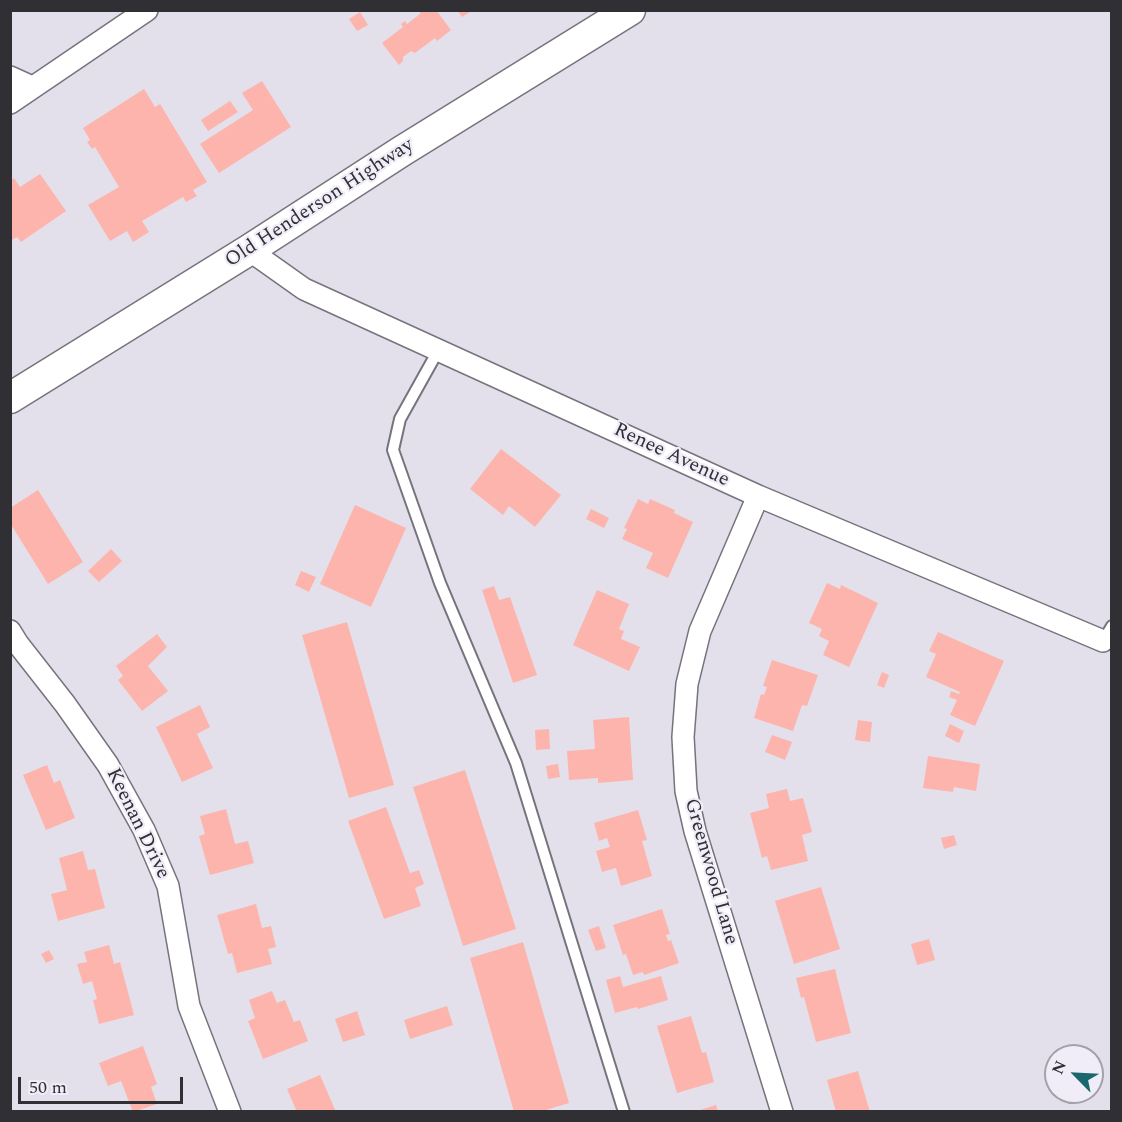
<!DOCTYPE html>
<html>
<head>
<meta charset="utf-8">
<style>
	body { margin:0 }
	#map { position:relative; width:1122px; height:1122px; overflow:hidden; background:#e3e0eb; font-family:Spectral,serif }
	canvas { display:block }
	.frame { position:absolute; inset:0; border:12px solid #302f33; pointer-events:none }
	.north { position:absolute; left:1044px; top:1044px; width:60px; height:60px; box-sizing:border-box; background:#f0edf8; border:2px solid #a3a1a9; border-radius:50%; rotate:294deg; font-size:16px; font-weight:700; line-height:24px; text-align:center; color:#302f33 }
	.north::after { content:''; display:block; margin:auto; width:21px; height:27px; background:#1a676e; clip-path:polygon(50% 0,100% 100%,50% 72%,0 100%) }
	.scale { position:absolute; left:18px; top:1077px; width:165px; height:27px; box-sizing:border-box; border:3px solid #302f33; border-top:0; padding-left:8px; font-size:18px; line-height:21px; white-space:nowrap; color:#302f33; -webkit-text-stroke:4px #f0edf8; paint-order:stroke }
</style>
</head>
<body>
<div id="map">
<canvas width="1122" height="1122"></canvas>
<div class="frame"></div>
<div class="north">N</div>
<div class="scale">50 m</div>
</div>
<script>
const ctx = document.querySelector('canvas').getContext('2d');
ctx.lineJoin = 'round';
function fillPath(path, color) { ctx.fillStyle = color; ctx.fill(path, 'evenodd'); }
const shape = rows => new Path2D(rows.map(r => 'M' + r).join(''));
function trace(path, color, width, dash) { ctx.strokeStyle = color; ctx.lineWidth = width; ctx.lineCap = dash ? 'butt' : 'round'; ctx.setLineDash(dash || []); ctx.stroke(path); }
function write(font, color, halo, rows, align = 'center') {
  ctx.font = font + ' Spectral,serif'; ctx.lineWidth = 4.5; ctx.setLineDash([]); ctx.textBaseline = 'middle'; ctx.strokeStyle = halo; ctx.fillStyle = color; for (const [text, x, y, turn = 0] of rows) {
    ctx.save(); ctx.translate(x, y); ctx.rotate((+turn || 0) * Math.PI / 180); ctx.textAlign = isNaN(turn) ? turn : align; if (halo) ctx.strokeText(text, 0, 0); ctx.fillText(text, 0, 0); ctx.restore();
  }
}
fillPath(shape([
	[420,10,436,10,451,30,437,41,435,38,415,53,411,51,403,57,403,61,399,65,382,43,403,27,401,24,405,21,407,24,420,14],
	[457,10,473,10,462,17],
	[360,12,368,25,357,31,349,19],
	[262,81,291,127,219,173,200,144,253,110,242,93],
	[144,89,155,107,160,104,207,182,193,190,197,196,186,202,183,197,142,221,149,232,133,242,127,231,110,241,88,205,119,187,95,147,92,149,87,142,90,140,83,128],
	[230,101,238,112,208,131,201,120],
	[40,174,66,211,21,242,17,237,10,241,10,181,14,178,20,187],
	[501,449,561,495,535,527,509,506,503,515,470,489],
	[38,490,83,562,48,584,10,523,10,508],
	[638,499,648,504,650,499,675,510,674,513,693,522,668,578,646,568,653,553,622,539,627,529,624,528],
	[355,505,406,528,371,607,320,584],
	[591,509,609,518,604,528,586,519],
	[111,549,122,561,99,582,88,571],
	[301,571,316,577,309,592,295,585],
	[827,583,840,589,841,585,878,603,849,667,823,655,829,641,819,636,822,629,809,623],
	[494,586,499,600,510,597,537,675,513,683,482,590],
	[597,590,629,604,619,629,624,631,621,639,640,647,629,671,573,645],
	[347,622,394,785,349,798,302,635],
	[938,632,1004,661,975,726,950,715,957,700,949,697,951,691,959,694,960,692,926,677,936,654,929,651],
	[157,634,167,647,148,666,168,691,142,711,118,680,123,676,116,666],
	[772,660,818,675,807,706,802,705,793,731,754,718,761,694,764,695,767,687,763,686],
	[882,672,889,675,884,688,877,685],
	[200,705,210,727,197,734,213,768,182,782,156,727],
	[629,717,633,780,598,783,598,778,569,780,567,751,595,749,593,720],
	[858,720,872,722,870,742,855,740],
	[950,724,964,731,959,743,945,736],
	[549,729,550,749,536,750,535,730],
	[772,735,792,742,785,760,765,752],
	[928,756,980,764,976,791,954,787,953,792,923,788],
	[558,764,560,777,548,779,546,766],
	[47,765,54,783,60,780,75,818,46,830,23,775],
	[465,770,516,929,463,946,413,787],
	[787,789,790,801,803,798,812,832,802,835,808,861,771,870,767,856,762,858,750,813,769,808,766,794],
	[386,807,410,873,419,870,424,884,415,888,421,906,384,919,348,821],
	[226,809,235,844,248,841,254,863,210,875,199,836,205,834,200,816],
	[638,810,647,840,642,841,652,876,621,886,616,868,602,872,596,851,610,847,607,838,599,841,594,823],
	[954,835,957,845,944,849,941,838],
	[83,851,88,870,95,869,105,908,58,921,51,894,67,890,59,858],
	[821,887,840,949,794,964,775,901],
	[256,904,262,928,271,926,276,947,268,949,272,964,237,973,232,953,228,954,217,915],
	[662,909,670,934,666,935,668,941,671,940,679,963,644,975,643,972,633,975,626,954,623,955,613,925],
	[599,926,606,948,596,951,588,930],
	[929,939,935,960,917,965,911,944],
	[523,942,569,1103,539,1112,514,1112,470,958],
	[109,945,114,964,120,962,134,1015,99,1024,93,1000,97,999,92,981,83,984,77,964,87,962,84,952],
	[49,950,54,959,46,963,41,954],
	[835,969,851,1033,816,1042,804,997,801,998,796,978],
	[620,976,623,987,661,976,668,1000,638,1009,637,1007,615,1013,606,980],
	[272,991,277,1003,285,1000,294,1022,300,1020,308,1041,263,1059,248,1021,255,1018,249,1000],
	[447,1006,453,1025,410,1039,404,1020],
	[357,1011,365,1035,343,1042,335,1019],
	[691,1016,702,1053,706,1052,714,1082,677,1093,657,1026],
	[143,1046,157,1084,151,1087,157,1104,133,1112,121,1081,108,1086,99,1063],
	[858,1071,870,1112,836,1112,827,1080],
	[320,1075,336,1112,297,1112,287,1089],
	[716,1105,718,1112,697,1112,697,1111]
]), '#fdb4ad');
const service = shape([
	[439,349,400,419,393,450,440,583,516,763,624,1112],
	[1107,642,1103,641,1112,626]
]);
const minor = shape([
	[10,77,32,87],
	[10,103,147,10],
	[249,250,304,289,758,496,1103,641],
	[758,496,700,631,687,684,683,737,686,791,695,831,782,1112],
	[10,631,18,644,65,704,108,765,144,830,168,886,189,1006,230,1112]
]);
const secondary = shape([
	[10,398,249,250,402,151,630,10]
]);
trace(service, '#76737d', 14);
trace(minor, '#76737d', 24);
trace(secondary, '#76737d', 33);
trace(service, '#fff', 10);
trace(minor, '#fff', 21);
trace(secondary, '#fff', 30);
write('20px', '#302f33', '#f0edf8', [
	["Old Henderson Highway",320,204,-33],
	["Renee Avenue",671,456,25],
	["Keenan Drive",137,824,64],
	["Greenwood Lane",710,872,74]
]);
</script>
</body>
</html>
